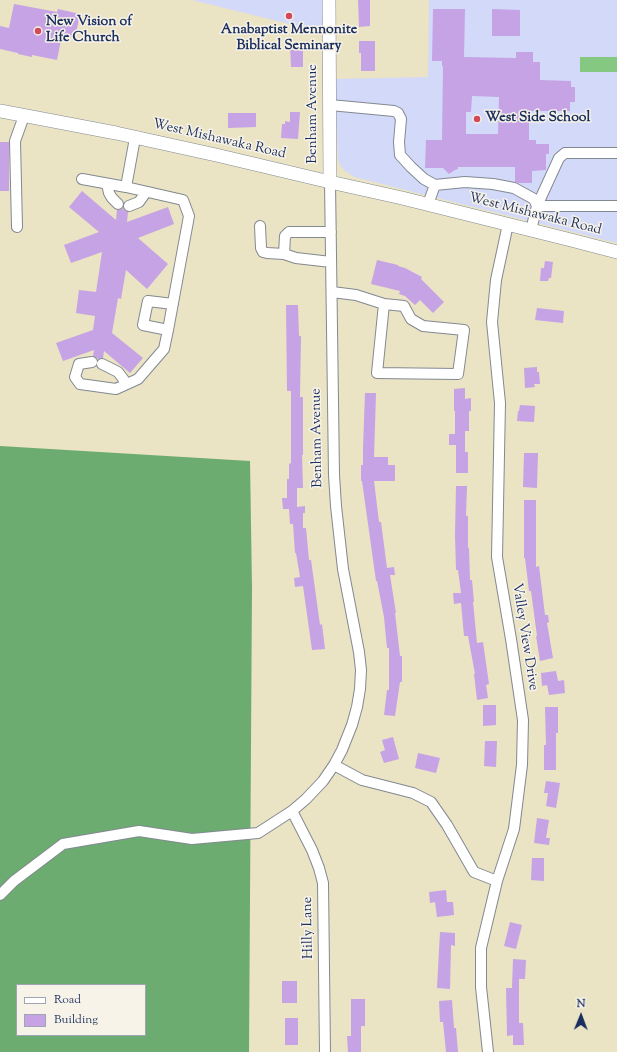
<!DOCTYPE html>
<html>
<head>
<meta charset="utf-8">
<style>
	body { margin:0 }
	#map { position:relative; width:617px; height:1052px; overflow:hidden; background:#eae3c4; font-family:"Sorts Mill Goudy",serif }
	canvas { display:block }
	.legend { position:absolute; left:16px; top:984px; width:130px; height:52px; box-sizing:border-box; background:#f7f3e8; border:1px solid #9fa5b1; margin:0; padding:5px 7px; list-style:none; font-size:12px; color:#1b2f5e }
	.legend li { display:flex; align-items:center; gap:8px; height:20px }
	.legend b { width:20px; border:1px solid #9fa5b1 }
	.north { position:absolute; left:561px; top:996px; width:40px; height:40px; -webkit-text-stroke:3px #f7f3e8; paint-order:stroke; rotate:1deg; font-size:11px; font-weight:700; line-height:16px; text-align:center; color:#1b2f5e }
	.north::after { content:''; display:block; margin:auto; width:14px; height:18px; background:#1b2f5e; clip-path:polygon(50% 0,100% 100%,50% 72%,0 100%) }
</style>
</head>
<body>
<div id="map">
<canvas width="617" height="1052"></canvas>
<ul class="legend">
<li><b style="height:5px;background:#fff"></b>Road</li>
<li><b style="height:11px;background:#c5a3e5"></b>Building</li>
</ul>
<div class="north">N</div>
</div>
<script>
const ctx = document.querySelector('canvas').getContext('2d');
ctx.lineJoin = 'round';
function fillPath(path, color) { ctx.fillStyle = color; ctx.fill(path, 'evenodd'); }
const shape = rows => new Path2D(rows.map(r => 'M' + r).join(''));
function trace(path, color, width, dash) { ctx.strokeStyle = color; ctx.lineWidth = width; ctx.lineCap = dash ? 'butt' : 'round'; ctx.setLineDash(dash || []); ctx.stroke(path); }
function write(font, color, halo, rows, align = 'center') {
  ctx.font = font + ' "Sorts Mill Goudy",serif'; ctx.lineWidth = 3; ctx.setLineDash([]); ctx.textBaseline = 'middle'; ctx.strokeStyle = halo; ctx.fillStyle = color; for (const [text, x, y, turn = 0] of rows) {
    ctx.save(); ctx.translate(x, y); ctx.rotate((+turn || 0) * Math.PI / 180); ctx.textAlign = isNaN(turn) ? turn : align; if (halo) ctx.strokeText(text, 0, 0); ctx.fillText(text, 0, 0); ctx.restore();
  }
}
fillPath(shape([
	[193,0,322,0,322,32,192,0],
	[429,0,617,0,617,243,354,177,344,170,340,165,338,158,335,79,428,77]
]), '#d3d9f9');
fillPath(shape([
	[580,57,617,57,617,72,580,72]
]), '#85c882');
fillPath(shape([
	[0,446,250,461,252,588,249,1052,0,1052],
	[17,985,145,985,145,1035,17,1035]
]), '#6cac70');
fillPath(shape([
	[358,0,370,0,370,26,359,27],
	[14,4,57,12,58,9,80,14,75,38,62,35,57,60,32,55,32,57,18,54,18,53,0,49,0,26,9,28],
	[433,9,465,9,464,57,516,58,516,52,533,52,533,62,540,62,540,80,571,81,571,87,575,87,575,102,570,102,570,111,529,111,529,140,536,140,536,144,549,144,549,154,546,154,546,170,532,171,532,183,519,183,515,182,515,167,458,167,458,169,455,170,449,174,443,168,425,168,426,140,442,140,443,66,442,66,442,61,432,61],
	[472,96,499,97,498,134,466,134,466,112,471,112],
	[492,9,520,10,520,36,492,36],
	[359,41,375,41,375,71,361,71,361,53,359,53],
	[290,45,303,45,303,67,291,67],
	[290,112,300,112,298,139,281,138,282,124,285,124,285,121,290,122],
	[228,113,256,113,256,127,228,128],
	[0,142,9,142,9,191,0,191],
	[82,191,116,220,117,210,120,210,123,208,125,211,128,212,127,222,168,207,174,224,138,238,168,264,147,289,126,270,121,299,118,298,112,333,143,358,130,373,104,351,103,358,98,359,93,356,94,350,63,361,56,343,93,330,95,316,76,313,79,290,96,292,102,252,71,263,64,245,99,232,69,207],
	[377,260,398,265,398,266,405,268,422,277,421,279,444,302,433,313,420,300,415,305,405,296,399,294,400,291,371,284],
	[545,261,553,262,551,278,549,278,548,281,540,281,541,268,544,268],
	[286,305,298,305,299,336,301,336,300,397,303,397,303,455,302,455,303,488,297,488,297,507,305,506,305,513,303,513,303,528,306,528,309,560,311,560,320,625,322,624,325,649,312,650,303,586,295,587,294,578,300,577,296,553,295,553,293,524,290,524,289,509,283,509,282,498,287,498,287,479,289,479,289,464,291,463,291,391,287,391],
	[537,308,564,311,563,323,535,320],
	[537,367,537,372,539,372,540,384,534,384,535,387,525,388,524,368],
	[465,388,465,399,471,398,471,411,469,411,469,431,465,431,465,452,468,452,468,473,456,473,456,445,449,445,449,434,455,434,455,411,454,411,454,389],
	[365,393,376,393,374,457,388,457,388,465,395,465,395,481,374,481,379,522,381,522,387,568,394,567,395,575,390,575,396,613,395,613,400,656,402,656,402,682,400,682,395,716,384,715,387,690,389,690,389,648,387,648,384,617,377,581,376,581,362,481,361,481,361,465,363,465,363,448],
	[520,405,535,406,534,422,517,421,518,411,519,411],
	[524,453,538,453,537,488,523,487],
	[456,486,467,486,466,516,468,516,468,548,469,548,470,580,472,580,474,602,473,602,477,643,483,642,489,684,486,685,488,698,477,700,474,674,475,674,468,636,464,636,461,603,454,604,453,593,461,593,458,570,456,570,455,535],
	[524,500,536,500,536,567,539,566,545,615,548,615,549,622,547,623,553,658,540,661,536,636,537,636,531,591,529,591,525,558,524,558],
	[556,671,558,681,564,680,565,693,549,695,547,685,542,686,541,673],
	[483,705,496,705,496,725,483,726],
	[545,707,558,707,558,733,556,733,556,770,544,770,544,745,546,745],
	[393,737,399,759,384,763,380,752,385,750,382,740],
	[485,741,497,741,496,767,484,766],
	[418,753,440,758,436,773,415,768],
	[546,781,560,783,556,808,546,806,548,793,544,793],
	[537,818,549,820,546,838,550,838,549,845,534,843],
	[532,858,544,858,544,881,531,880],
	[446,890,447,902,453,902,454,915,437,917,435,902,430,903,429,892],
	[510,922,522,925,516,949,504,946],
	[440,932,455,933,455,946,451,945,450,989,437,988],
	[513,959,526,960,525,979,519,979,519,1023,523,1023,524,1045,513,1045,513,1035,507,1036,506,988,512,988],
	[282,981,297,981,297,1003,282,1003],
	[351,999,365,999,365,1026,361,1026,361,1052,348,1052,347,1036,351,1036],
	[452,1000,454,1028,456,1028,458,1052,446,1052,443,1022,440,1022,439,1001],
	[285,1018,298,1018,298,1045,285,1045]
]), '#c5a3e5');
const minor = shape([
	[330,105,394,111,398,113,401,119,399,142,400,155,411,167,424,179,435,185],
	[617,153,565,153,559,158,537,206,617,206],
	[82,179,126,187],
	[107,184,109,193,112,198,118,204],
	[428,204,435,185,465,182,493,184,514,188,534,199,537,206,531,230],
	[129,206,139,202,146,192],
	[260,226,261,248,263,252,267,253,284,254],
	[17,227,15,141,24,116],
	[331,232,289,232,285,236,284,254,296,258,331,262],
	[332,292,356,295,384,304,404,306,411,319,423,326,464,330,458,374,377,373,384,304],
	[168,330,143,325,148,301,173,304],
	[92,362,79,364,75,377,80,384,116,389,138,379,164,349,168,330,189,216,183,200,126,187,135,138],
	[102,364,118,372,127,384],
	[334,765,362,780,413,793,431,802,447,825,474,872,497,881],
	[292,811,312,850,319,868,323,883,325,1052],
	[0,895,14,881,63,844,139,831,192,839,258,833,292,811,306,799,323,781,334,765,342,750,352,725,357,707,360,689,361,670,359,652,343,569,336,506,334,475,330,182],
	[488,1052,481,987,481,948,497,881,514,829,522,765,523,720,511,639,497,557,500,403,492,322,496,280,508,224]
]);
const major = shape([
	[329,0,330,182],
	[0,111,116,133,216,155,330,182,402,198,571,240,617,252]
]);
trace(minor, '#828991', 12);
trace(major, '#828991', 14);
trace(minor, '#fff', 10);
trace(major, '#fff', 13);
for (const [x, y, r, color] of [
	[289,16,4,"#d1495b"],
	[38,31,4,"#d1495b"],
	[477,119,4,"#d1495b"]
]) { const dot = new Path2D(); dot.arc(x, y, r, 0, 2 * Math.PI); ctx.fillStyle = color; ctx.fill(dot); trace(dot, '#f7f3e8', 1.5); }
write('bold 14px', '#1b2f5e', '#f7f3e8', [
	["New Vision of",46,23],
	["Life Church",46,39],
	["Anabaptist Mennonite",289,31,"center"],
	["Biblical Seminary",289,47,"center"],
	["West Side School",485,119]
], 'left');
write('14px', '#1b2f5e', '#f7f3e8', [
	["Benham Avenue",314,114,-90],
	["West Mishawaka Road",219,140,13],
	["West Mishawaka Road",535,215,14],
	["Benham Avenue",318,438,-91],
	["Valley View Drive",524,637,81],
	["Hilly Lane",309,928,-91]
]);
</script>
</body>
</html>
